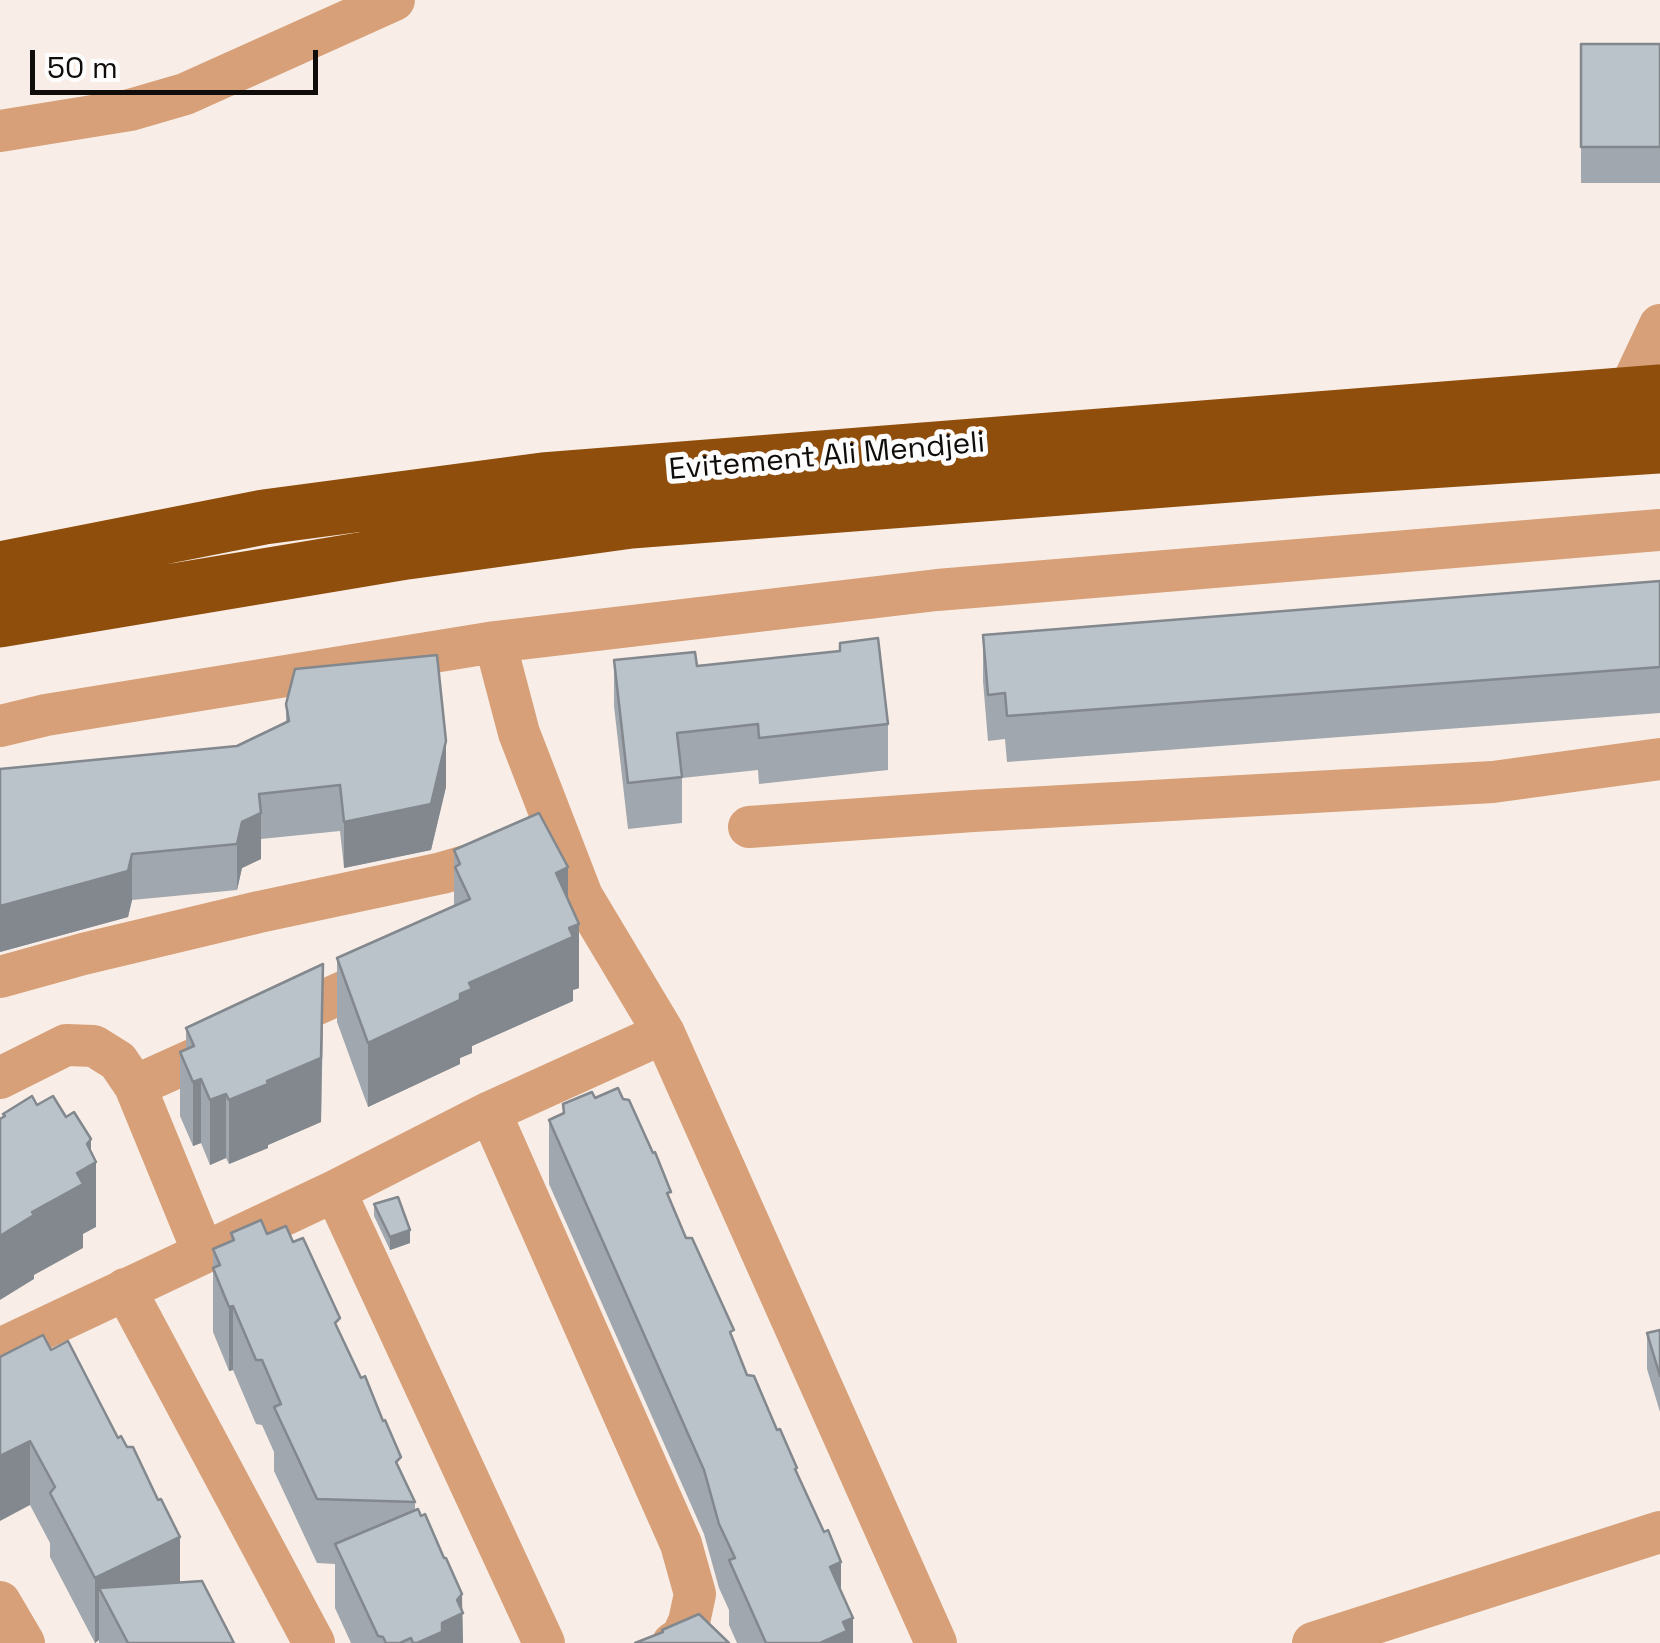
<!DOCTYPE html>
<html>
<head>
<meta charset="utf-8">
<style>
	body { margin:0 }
	#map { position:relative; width:1660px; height:1643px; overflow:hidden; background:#f8eee7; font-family:"Space Grotesk",sans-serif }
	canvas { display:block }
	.scale { position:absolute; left:30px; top:50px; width:288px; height:45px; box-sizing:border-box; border:5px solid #100c0a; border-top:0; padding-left:12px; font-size:30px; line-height:35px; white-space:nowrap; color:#100c0a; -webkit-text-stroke:8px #fdfdfd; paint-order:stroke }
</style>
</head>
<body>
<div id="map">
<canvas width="1660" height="1643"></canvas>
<div class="scale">50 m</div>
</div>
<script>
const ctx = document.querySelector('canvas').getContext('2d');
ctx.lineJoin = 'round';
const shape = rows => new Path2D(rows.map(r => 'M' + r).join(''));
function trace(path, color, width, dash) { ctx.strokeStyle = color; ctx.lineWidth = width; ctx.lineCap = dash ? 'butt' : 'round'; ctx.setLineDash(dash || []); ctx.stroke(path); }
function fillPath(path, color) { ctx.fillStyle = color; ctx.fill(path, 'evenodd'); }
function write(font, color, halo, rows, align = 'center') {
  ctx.font = font + ' "Space Grotesk",sans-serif'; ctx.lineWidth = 10; ctx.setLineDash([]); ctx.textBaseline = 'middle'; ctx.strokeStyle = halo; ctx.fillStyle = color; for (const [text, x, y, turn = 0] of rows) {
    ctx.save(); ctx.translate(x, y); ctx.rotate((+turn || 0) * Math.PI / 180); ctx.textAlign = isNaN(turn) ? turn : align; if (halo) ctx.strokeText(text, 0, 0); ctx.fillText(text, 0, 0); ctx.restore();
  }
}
trace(shape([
	[0,131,130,110,185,94,394,0],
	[1627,395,1660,325],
	[495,642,519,733,582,896,664,1033,936,1643],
	[0,726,46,715,495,642,937,590,1660,530],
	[749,827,973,811,1493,782,1660,759],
	[0,977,83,954,259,912,442,873,507,854],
	[0,1078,66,1045,94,1046,118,1061,135,1086,203,1252],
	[135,1086,390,971],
	[490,1112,681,1544,695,1594,689,1622,682,1637,673,1643],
	[335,1191,544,1643],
	[125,1289,314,1643],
	[0,1349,335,1191,490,1112,664,1033],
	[0,1602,24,1643],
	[1313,1643,1660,1532]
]), '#d7a078', 42);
trace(shape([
	[0,569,264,517,543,480,1660,392],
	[0,620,407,552,631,521,1321,468,1660,446]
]), '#904e0d', 55);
fillPath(shape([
	[1581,44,1660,44,1660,183,1581,183],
	[1660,581,1660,713,1007,762,1005,739,988,741,983,681,983,635],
	[614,660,697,666,888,724,888,770,759,784,758,770,682,778,682,823,628,829,614,706],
	[286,704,446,787,431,850,344,868,340,831,261,839,261,859,242,868,237,890,132,900,128,917,0,952,237,746,286,722],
	[454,850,568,899,579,988,573,990,573,1001,472,1046,472,1053,460,1058,460,1064,368,1107,337,1022,337,958,454,906],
	[186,1028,323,1028,321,1122,268,1145,268,1148,229,1164,226,1158,210,1165,201,1143,193,1146,180,1116,180,1052,186,1050],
	[595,1098,671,1203,747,1375,777,1430,797,1473,841,1593,853,1643,737,1643,729,1625,729,1610,719,1588,704,1534,549,1184,549,1120,563,1113,563,1104],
	[374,1204,410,1243,390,1250,374,1216],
	[231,1233,267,1234,293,1242,340,1334,415,1502,415,1510,462,1610,463,1643,351,1643,335,1608,335,1564,317,1563,274,1471,274,1452,262,1425,256,1424,233,1370,229,1371,213,1332,213,1249,231,1241],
	[1660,1330,1660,1412,1647,1369,1647,1333],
	[0,1357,180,1583,234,1643,99,1643,99,1640,95,1643,50,1557,50,1543,30,1505]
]), '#a0a7ae');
fillPath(shape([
	[446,741,446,787,431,850,344,868,344,822],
	[261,813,261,859,242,868,237,890,237,844,242,822],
	[132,854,132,900,128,917,0,952,0,906],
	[568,867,568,931,556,873],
	[579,924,579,988,573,990,573,1001,472,1046,472,1053,460,1058,460,1064,368,1107,368,1043,460,994,469,983],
	[323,964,321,1122,268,1145,268,1148,229,1164,229,1100],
	[201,1079,201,1143,193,1146,193,1082],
	[226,1094,226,1158,210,1165,210,1100],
	[91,1139,91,1166,96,1162,96,1227,83,1234,83,1248,34,1275,34,1279,0,1300,0,1236,77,1173,87,1144],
	[410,1230,410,1243,390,1250,390,1237],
	[233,1306,233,1370,229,1371,229,1307],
	[30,1441,30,1505,0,1521,0,1456],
	[180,1537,180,1601,99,1588,99,1640,95,1643,95,1578],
	[841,1562,841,1626,830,1567],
	[462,1594,463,1643,417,1643,442,1623],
	[853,1618,853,1643,820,1643,843,1622]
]), '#82888d');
const building = shape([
	[1581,44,1660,44,1660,147,1581,147,1581,44],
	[1660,581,1660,667,1007,716,1005,693,988,695,983,635,1660,581],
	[878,638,888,724,759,738,758,724,677,733,682,777,628,783,614,660,695,652,697,666,840,651,840,643,878,638],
	[437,655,446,741,431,804,344,822,340,785,259,794,261,813,242,822,237,844,132,854,128,871,0,906,0,769,237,746,289,721,286,704,295,669,437,655],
	[539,813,568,867,556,873,579,924,569,928,573,937,469,983,472,989,460,994,460,1000,368,1043,337,958,470,899,455,867,460,864,454,850,539,813],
	[323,964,321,1058,267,1081,268,1084,229,1100,226,1094,210,1100,201,1079,193,1082,180,1052,194,1046,186,1028,323,964],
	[618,1088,623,1099,629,1100,653,1153,655,1152,671,1192,667,1193,686,1238,692,1238,734,1330,730,1332,747,1375,754,1376,777,1430,780,1429,797,1468,795,1469,824,1532,828,1530,841,1562,830,1567,853,1618,843,1622,847,1631,820,1643,766,1643,729,1560,735,1558,719,1524,704,1470,549,1120,564,1113,563,1104,592,1092,595,1098,618,1088],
	[32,1096,37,1105,53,1096,66,1117,74,1112,91,1139,87,1144,96,1162,77,1173,83,1184,32,1212,34,1215,0,1236,0,1119,5,1116,3,1114,32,1096],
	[398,1197,410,1230,390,1237,374,1204,398,1197],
	[261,1220,267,1234,286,1226,293,1242,303,1238,340,1318,335,1323,361,1378,365,1376,383,1421,385,1420,401,1457,396,1462,415,1502,317,1499,274,1407,281,1404,262,1360,256,1360,233,1306,229,1307,213,1268,220,1265,213,1249,234,1240,231,1233,261,1220],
	[1660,1330,1660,1376,1647,1333,1660,1330],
	[43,1335,51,1350,68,1341,118,1438,121,1436,127,1447,133,1447,158,1500,161,1499,180,1537,95,1578,50,1493,55,1487,30,1441,0,1456,0,1357,43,1335],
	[418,1509,421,1516,425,1514,444,1558,446,1558,462,1594,457,1600,463,1613,442,1623,442,1632,417,1643,413,1643,411,1638,400,1643,386,1643,383,1637,378,1636,335,1544,418,1509],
	[202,1581,234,1643,128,1643,99,1588,202,1581],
	[699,1614,729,1643,635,1643,663,1632,662,1630,699,1614]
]);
fillPath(building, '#bac2ca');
trace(building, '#82888d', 2.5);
write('30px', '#100c0a', '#fdfdfd', [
	["Evitement Ali Mendjeli",827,457,-5]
]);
</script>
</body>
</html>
